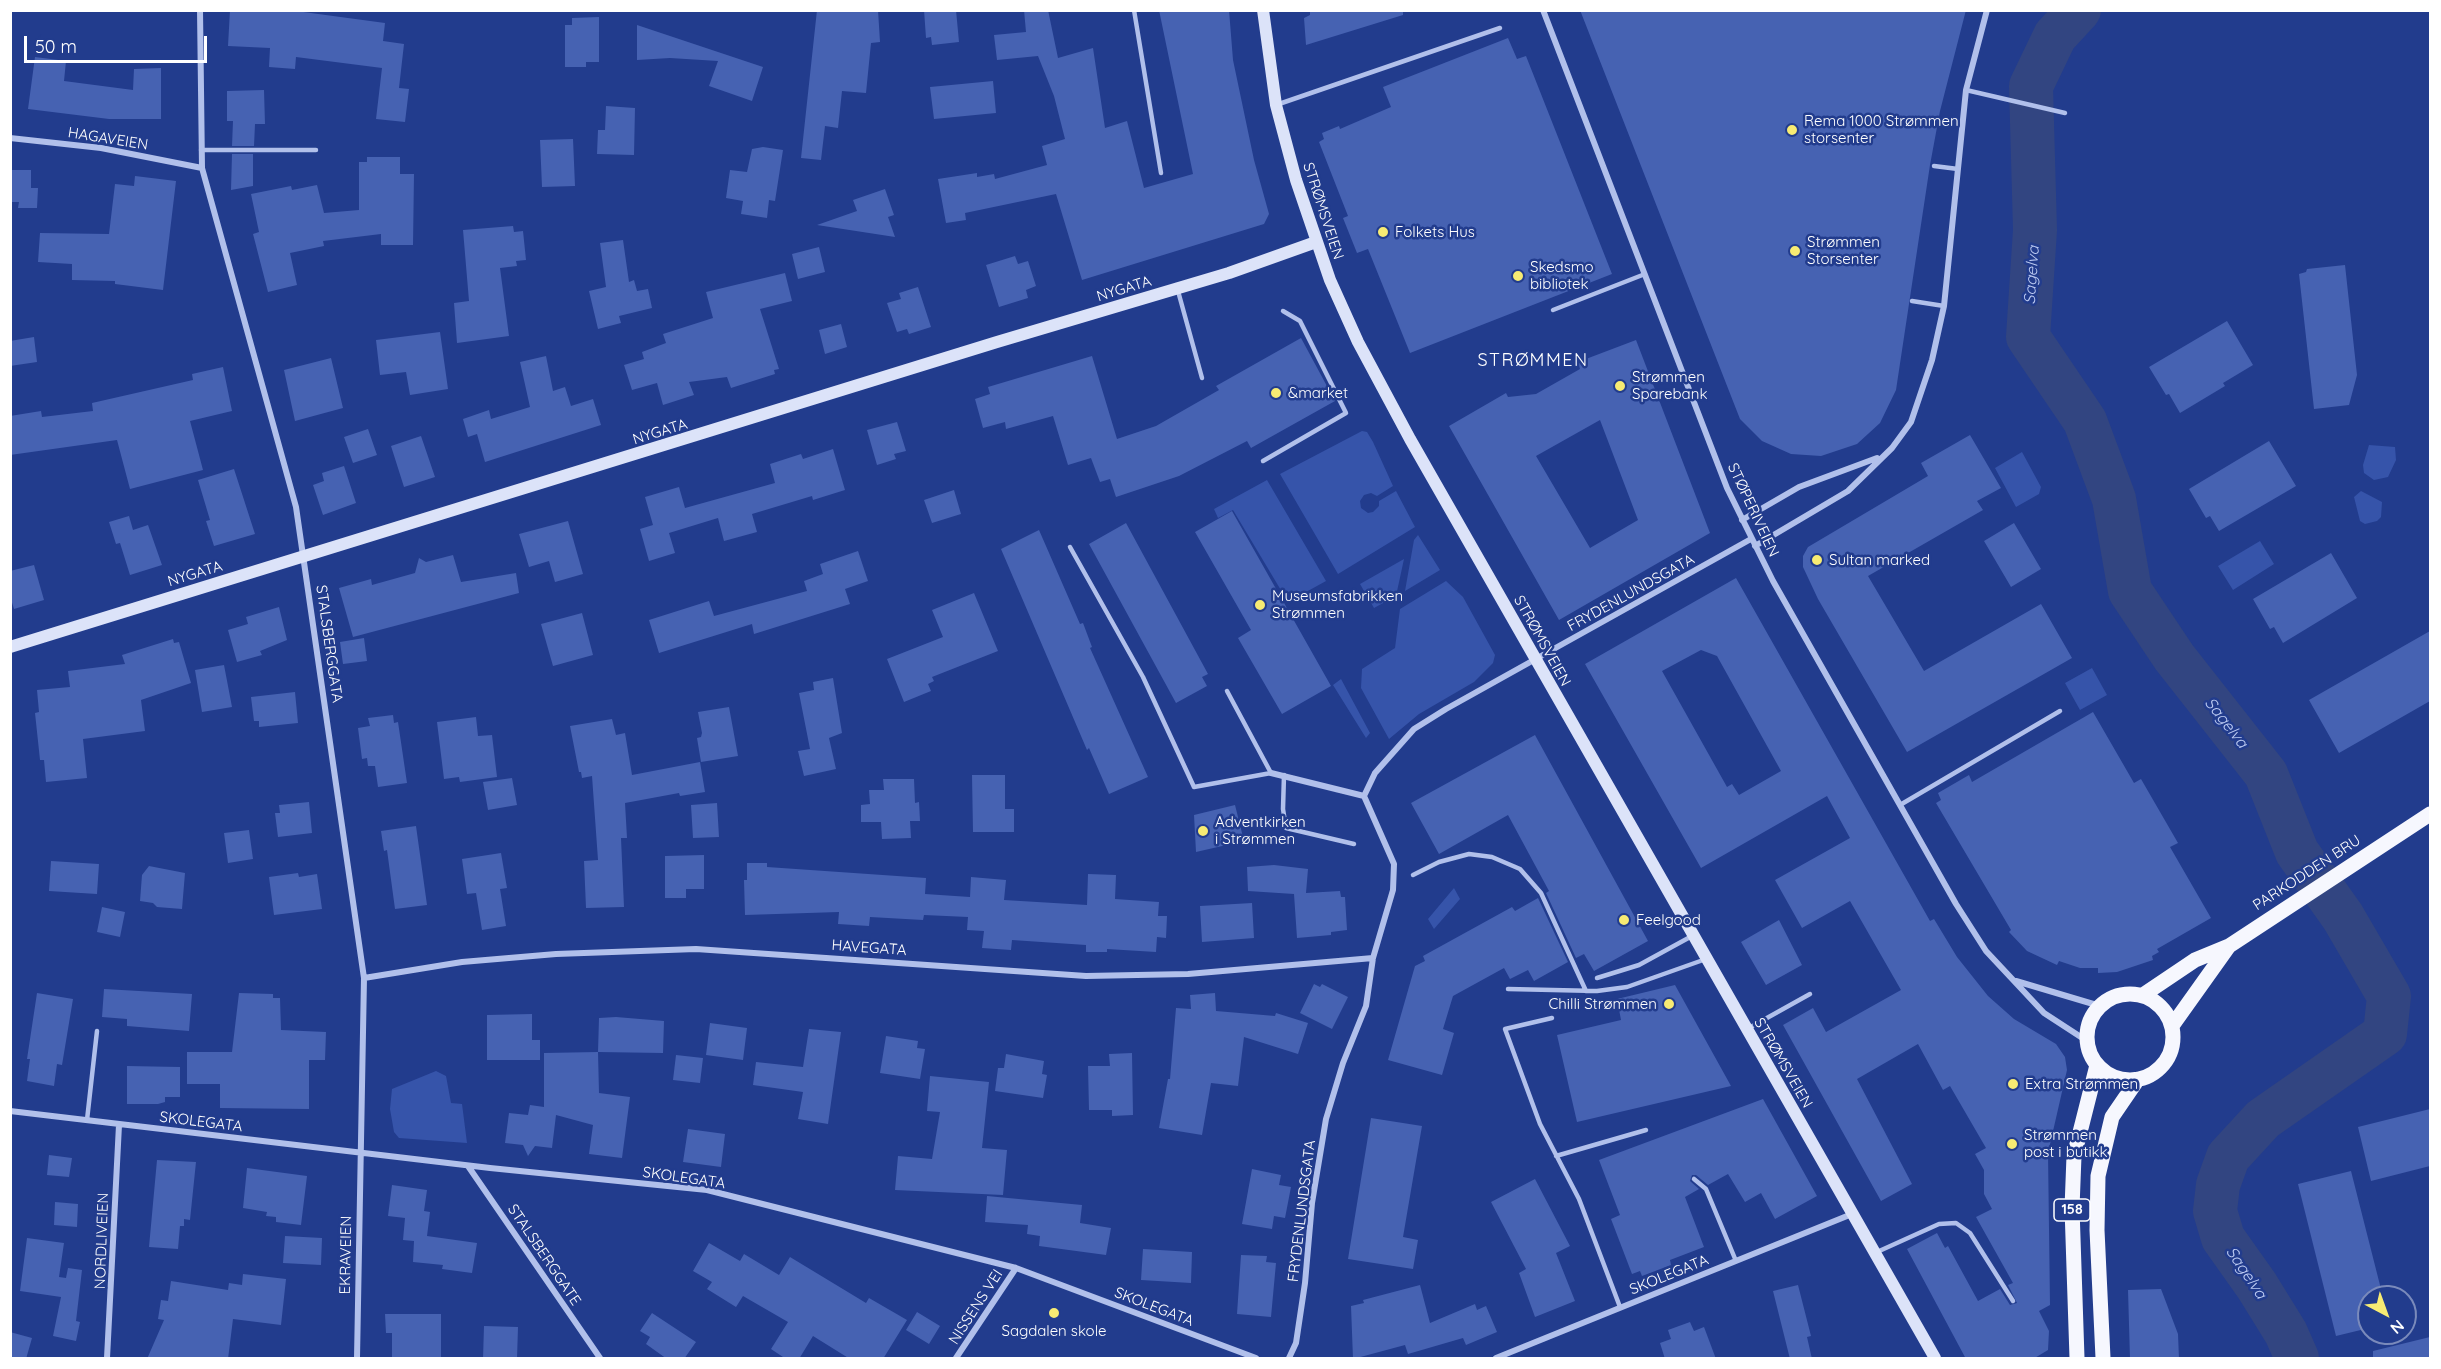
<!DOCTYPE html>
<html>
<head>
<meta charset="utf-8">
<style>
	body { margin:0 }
	#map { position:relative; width:2441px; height:1369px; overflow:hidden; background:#223c8d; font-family:Quicksand,sans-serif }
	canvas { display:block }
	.frame { position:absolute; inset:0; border:12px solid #fff; pointer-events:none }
	.north { position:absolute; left:2357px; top:1285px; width:60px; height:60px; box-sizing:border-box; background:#223c8d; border:2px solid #7a8abb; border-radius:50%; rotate:139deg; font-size:16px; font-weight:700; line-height:24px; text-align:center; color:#fff }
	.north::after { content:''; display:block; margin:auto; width:21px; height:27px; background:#f7eb73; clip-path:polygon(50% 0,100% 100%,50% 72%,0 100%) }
	.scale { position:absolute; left:24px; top:36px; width:183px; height:27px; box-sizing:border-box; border:3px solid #fff; border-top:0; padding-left:8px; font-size:18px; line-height:21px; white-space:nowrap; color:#fff; -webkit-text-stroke:4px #223c8d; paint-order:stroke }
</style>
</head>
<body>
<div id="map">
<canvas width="2441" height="1369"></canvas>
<div class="frame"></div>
<div class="north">N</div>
<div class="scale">50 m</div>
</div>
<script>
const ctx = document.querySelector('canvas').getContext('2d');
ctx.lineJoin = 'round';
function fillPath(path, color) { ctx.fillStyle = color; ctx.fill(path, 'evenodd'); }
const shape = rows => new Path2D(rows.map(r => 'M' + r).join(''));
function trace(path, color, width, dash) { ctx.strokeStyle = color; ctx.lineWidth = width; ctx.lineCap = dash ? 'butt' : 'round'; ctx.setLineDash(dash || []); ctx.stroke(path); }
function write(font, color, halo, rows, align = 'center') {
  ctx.font = font + ' Quicksand,sans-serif'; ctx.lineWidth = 5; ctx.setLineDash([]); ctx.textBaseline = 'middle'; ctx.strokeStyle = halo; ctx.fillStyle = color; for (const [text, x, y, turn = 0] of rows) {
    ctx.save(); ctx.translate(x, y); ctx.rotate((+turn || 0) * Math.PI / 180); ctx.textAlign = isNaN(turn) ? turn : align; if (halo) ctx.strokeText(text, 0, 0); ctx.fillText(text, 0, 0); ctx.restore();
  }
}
fillPath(shape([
	[1362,431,1367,432,1373,442,1393,486,1377,496,1371,493,1364,495,1360,501,1361,508,1368,513,1373,512,1379,506,1379,501,1396,491,1415,527,1338,574,1280,474],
	[2369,445,2395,447,2396,460,2388,477,2374,480,2364,473,2363,465],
	[2022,452,2041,487,2039,494,2016,507,1995,468],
	[1267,480,1326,581,1288,602,1233,510,1218,518,1214,509],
	[2361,491,2382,502,2381,517,2377,521,2365,524,2360,521,2354,497],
	[1418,535,1440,570,1405,591,1414,540],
	[2260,541,2274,564,2233,590,2218,566],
	[1404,559,1396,596,1374,608,1360,584],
	[1446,581,1463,597,1495,655,1493,663,1474,682,1419,714,1389,739,1361,688,1362,669,1395,648,1400,609],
	[2092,668,2107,695,2080,710,2065,683],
	[1341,679,1370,733,1366,738,1333,685],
	[1454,888,1460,899,1434,929,1428,919],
	[436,1071,446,1076,451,1103,462,1104,467,1143,399,1138,394,1132,390,1109,392,1089]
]), '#3654aa');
trace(shape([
	[2079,10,2055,36,2031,86,2035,230,2028,337,2085,421,2114,499,2130,591,2174,657,2266,774,2297,852,2343,917,2389,996,2385,1034,2263,1119,2228,1157,2218,1185,2215,1211,2223,1238,2257,1286,2286,1333,2297,1358]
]), '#324581', 44);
fillPath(shape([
	[230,10,296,11,385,23,383,41,404,44,399,88,409,89,405,122,376,119,382,68,296,57,295,69,269,67,270,48,228,46],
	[817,10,878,10,880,42,871,43,866,93,842,91,838,128,825,126,821,160,801,158],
	[924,10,956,10,959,42,932,45,931,37,926,38],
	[1024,10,1048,10,1058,58,1093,48,1105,128,1127,121,1144,188,1193,174,1159,10,1229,10,1233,60,1254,160,1269,214,1264,224,1082,280,1056,194,965,213,966,220,946,223,938,179,977,173,977,177,994,174,995,179,1047,165,1042,146,1065,139,1054,96,1038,56,997,60,994,35,1026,32],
	[1310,10,1403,10,1403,15,1306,45,1304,18,1310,15],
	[1580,10,1966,10,1940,111,1930,165,1896,390,1880,423,1857,444,1821,456,1791,454,1762,441,1740,419],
	[599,17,599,62,586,62,586,67,565,67,565,25,572,25,572,18],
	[637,25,763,67,752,101,709,86,718,61,670,58,637,60],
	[1508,38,1517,59,1526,56,1612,274,1410,353,1368,249,1357,253,1343,218,1348,216,1319,142,1324,139,1322,133,1339,126,1340,129,1391,107,1383,87],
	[35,57,66,61,64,81,133,90,134,69,161,68,161,119,109,119,28,109],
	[993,81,996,113,934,119,930,87],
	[264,90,265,124,255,124,254,146,232,146,233,121,227,121,227,91],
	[606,106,635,108,634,155,597,154,598,130,605,130],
	[573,139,575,186,542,187,540,140],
	[763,147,783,150,775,201,769,200,767,218,741,214,743,201,726,198,730,170,747,172,752,149],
	[232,154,253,154,253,186,231,190],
	[367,157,400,157,400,174,414,174,413,245,381,245,381,234,323,241,324,246,290,253,297,285,268,292,253,234,259,232,251,194,291,186,292,190,317,185,324,213,359,210,359,162,367,162],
	[10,170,31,170,31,188,38,188,37,208,18,208,19,202,10,202],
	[135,176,176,181,163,290,115,284,115,281,72,280,72,264,38,262,40,233,109,234,115,184,134,186],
	[885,189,894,215,888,217,895,237,817,225,857,211,853,200],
	[513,226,514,232,523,231,526,260,516,261,517,266,500,268,509,336,457,343,454,303,469,301,463,230],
	[623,240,629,282,634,280,637,291,648,289,652,308,619,316,621,323,598,329,589,291,606,287,600,243],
	[819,247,825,272,798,279,792,254],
	[1015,256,1018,264,1028,261,1036,286,1026,290,1028,298,999,307,986,265],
	[2345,265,2357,375,2349,405,2314,409,2299,274,2306,272,2307,269],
	[785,273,792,301,760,309,779,369,774,370,775,374,731,388,727,377,689,382,694,395,663,405,657,383,632,390,624,365,644,359,642,352,666,343,663,334,713,318,706,292],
	[918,287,931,327,909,334,907,329,897,332,887,303,901,299,899,293],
	[2227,321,2253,365,2223,383,2225,386,2180,413,2169,394,2166,395,2149,367],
	[841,324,847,347,825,354,819,330],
	[440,332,448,389,410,395,406,372,380,375,376,340],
	[34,337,37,362,10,366,10,341],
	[1301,338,1335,401,1251,448,1247,441,1179,476,1116,497,1110,479,1100,482,1091,458,1068,465,1053,416,1006,429,1005,422,983,428,975,399,990,394,988,387,1092,356,1117,439,1156,426,1219,390,1216,386],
	[1636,340,1710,533,1559,620,1449,426,1506,393,1508,397,1536,394,1580,369,1578,362],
	[1600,420,1638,520,1590,548,1536,456],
	[546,356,553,391,565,387,571,406,593,399,601,425,485,462,477,434,468,437,463,419,489,410,491,419,530,407,520,362],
	[331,358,343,408,295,421,284,370],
	[223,367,232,411,190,421,203,470,130,489,117,440,10,455,10,416,41,411,42,417,93,411,92,403,193,380,192,374],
	[897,422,906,451,894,454,896,459,877,465,867,430],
	[368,429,377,455,353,463,344,437],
	[1970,435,2001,488,1977,501,1983,510,1868,576,1924,671,2041,604,2072,658,1907,752,1818,599,1803,567,1803,556,1808,547,1928,476,1921,463],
	[421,436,435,477,404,487,391,446],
	[2269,441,2296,486,2219,531,2210,516,2206,518,2189,489],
	[833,449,845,490,813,500,812,496,752,514,757,532,724,541,718,518,669,533,675,553,649,561,640,529,653,525,645,497,679,487,685,508,775,483,770,464,801,454,803,459],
	[344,466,356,503,323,515,313,485,324,481,322,473],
	[234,469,255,534,214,546,206,521,210,520,198,480],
	[954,490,961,514,932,523,924,500],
	[1232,511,1331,686,1282,714,1238,638,1251,630,1195,532],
	[129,516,133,530,148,525,162,565,130,575,120,543,116,544,109,522],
	[568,521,583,574,555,582,549,561,529,567,519,534],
	[1126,523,1208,674,1202,677,1207,686,1176,703,1089,544],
	[2014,523,2041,569,2011,587,1984,541],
	[1039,530,1080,624,1083,623,1092,647,1090,648,1148,777,1109,794,1089,748,1087,750,1001,549],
	[858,551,868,581,845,589,850,604,754,634,752,624,659,653,649,620,709,601,714,616,807,591,804,581,823,574,820,564],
	[2331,553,2357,598,2283,643,2274,627,2270,629,2253,599],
	[453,555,461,582,516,573,519,593,353,637,339,588,371,579,372,585,415,573,419,558,426,562],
	[34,565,44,600,14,609,10,596,10,571],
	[1736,578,1930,921,1934,919,1957,957,1988,996,2014,1019,2056,1044,2065,1057,2067,1070,2048,1153,2050,1305,2039,1311,2049,1331,2048,1350,2033,1359,1966,1359,1907,1249,1937,1233,1945,1248,1948,1246,1978,1301,2000,1289,2010,1305,2017,1303,2008,1285,2013,1283,1976,1217,1992,1209,1984,1194,1984,1170,1975,1154,1986,1148,1950,1086,1943,1090,1918,1044,1857,1079,1912,1184,1881,1201,1783,1025,1813,1008,1826,1032,1901,990,1850,901,1802,928,1775,880,1850,838,1827,796,1701,868,1585,664],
	[1701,650,1717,656,1781,771,1739,795,1732,784,1727,787,1662,671],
	[974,593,998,651,932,677,934,681,928,684,931,691,904,702,887,659,943,637,932,610],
	[279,607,287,640,260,651,262,655,237,662,228,630,248,624,246,617],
	[582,613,593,655,553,666,541,624],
	[2430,631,2430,701,2339,753,2309,700],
	[364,638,367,661,343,664,340,642],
	[173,639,174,643,179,642,191,683,141,700,145,731,83,739,87,778,46,782,44,760,40,760,35,713,39,712,37,690,70,687,68,671,125,664,122,655],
	[224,665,232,707,202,712,195,670],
	[833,678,842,733,829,738,836,769,804,776,798,751,810,749,799,693,814,690,813,682],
	[295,692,298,723,259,727,259,721,254,721,251,697],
	[729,707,738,756,701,762,697,738,701,737,702,733,698,712],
	[2093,712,2134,783,2141,779,2178,843,2170,847,2211,918,2157,949,2159,952,2152,956,2153,960,2117,972,2098,973,2098,968,2080,968,2059,961,2057,965,2027,951,2009,932,2011,930,1936,803,1941,800,1938,793,1969,775,1972,782],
	[393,715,394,723,398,722,407,783,378,787,375,766,368,766,367,758,362,759,358,728,370,726,368,718],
	[476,717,478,736,492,735,497,777,460,782,459,777,444,779,437,722],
	[612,719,616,735,625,733,632,775,700,762,705,792,680,796,679,793,625,803,627,838,621,838,624,907,586,908,584,861,598,860,592,776,582,778,581,772,579,772,570,726],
	[1535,735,1648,941,1594,971,1584,954,1576,958,1546,893,1549,891,1508,815,1439,854,1411,803],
	[972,775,1005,775,1005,809,1014,809,1014,832,973,832],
	[512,778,517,805,488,810,483,782],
	[883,779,914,779,915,803,919,802,920,821,910,821,911,838,882,839,881,822,861,822,861,805,870,804,869,790,884,790],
	[309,802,312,833,278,837,275,813,280,813,279,805],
	[717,803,719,837,693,838,691,805],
	[1235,805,1244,841,1196,852,1194,815],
	[416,826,427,905,395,909,387,850,384,851,381,831],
	[249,830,253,859,228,863,224,833],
	[501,853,507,888,500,889,506,926,482,930,476,893,467,894,462,859],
	[704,855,704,889,686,889,686,898,665,898,665,856],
	[51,861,99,864,97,894,49,891],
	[747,863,767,863,767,867,926,878,925,894,970,897,971,877,1006,880,1004,900,1087,905,1088,874,1116,875,1115,899,1159,902,1158,916,1167,916,1166,938,1157,937,1156,952,1107,949,1107,952,1086,952,1086,945,1012,940,1011,950,982,948,984,931,967,930,968,917,924,915,923,920,870,917,869,926,838,924,839,912,745,915,744,880,747,880],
	[1274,865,1308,869,1306,893,1340,891,1341,897,1345,897,1347,930,1331,932,1331,935,1297,938,1294,894,1248,891,1247,867],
	[149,866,185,873,182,909,157,907,153,903,140,901,142,875],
	[298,873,299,877,317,874,322,909,274,915,269,877],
	[1538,898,1568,962,1534,981,1528,970,1510,979,1504,968,1453,996,1443,1029,1454,1033,1442,1075,1388,1060,1415,966,1425,961,1423,956,1512,907,1515,911],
	[1252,903,1254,938,1202,942,1200,906],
	[102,907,125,912,120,937,97,932],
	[1779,920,1802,965,1766,985,1741,942],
	[1314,984,1320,987,1322,984,1348,997,1332,1029,1300,1013],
	[1675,985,1731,1086,1577,1122,1557,1035,1621,1020,1617,999],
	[104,989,192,994,189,1031,127,1026,127,1019,102,1017],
	[37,993,73,999,62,1065,57,1064,54,1086,27,1081,30,1059,27,1059],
	[239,993,273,994,273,998,280,998,281,1030,326,1032,325,1060,309,1060,309,1109,220,1108,220,1084,187,1084,187,1052,232,1052],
	[1215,993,1216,1011,1275,1016,1276,1013,1308,1023,1298,1054,1244,1037,1238,1086,1211,1083,1202,1135,1159,1128,1168,1079,1170,1079,1176,1008,1191,1009,1190,995],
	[532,1014,532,1040,540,1040,540,1060,487,1060,487,1015],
	[616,1017,664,1021,663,1053,598,1052,599,1018],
	[710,1023,747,1028,743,1060,706,1055],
	[809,1029,841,1032,828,1124,798,1119,803,1092,753,1085,756,1062,803,1067],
	[886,1036,918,1041,917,1048,925,1049,920,1079,880,1073],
	[598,1052,599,1093,630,1097,622,1158,589,1154,593,1125,556,1115,552,1148,535,1146,528,1156,523,1145,505,1143,509,1113,528,1115,530,1105,544,1107,544,1053],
	[1132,1053,1133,1115,1112,1116,1112,1110,1089,1110,1088,1066,1110,1066,1109,1054],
	[1006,1054,1044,1061,1042,1074,1047,1075,1043,1098,995,1091,998,1068,1004,1068],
	[676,1055,703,1058,700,1083,673,1080],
	[127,1066,180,1067,180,1097,165,1097,165,1102,158,1104,127,1104],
	[930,1076,989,1082,982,1148,1007,1150,1003,1195,895,1190,898,1156,932,1159,940,1112,927,1111],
	[1763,1099,1817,1196,1775,1219,1761,1193,1745,1202,1728,1174,1708,1185,1696,1175,1692,1175,1690,1181,1699,1189,1685,1197,1704,1247,1670,1260,1671,1265,1642,1276,1640,1271,1632,1274,1611,1219,1620,1215,1599,1160],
	[2430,1109,2430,1166,2371,1181,2358,1127],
	[1371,1118,1422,1126,1403,1237,1418,1240,1413,1269,1348,1259],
	[688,1129,725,1134,721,1167,683,1162],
	[49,1155,72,1158,69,1177,47,1175],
	[157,1160,196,1162,190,1220,184,1219,184,1226,180,1226,178,1249,149,1247],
	[247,1168,307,1176,301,1225,276,1222,276,1217,266,1216,267,1212,243,1208],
	[1252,1169,1281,1175,1279,1185,1291,1187,1285,1218,1274,1216,1272,1229,1242,1224],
	[2351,1171,2383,1297,2369,1297,2369,1328,2336,1336,2298,1184],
	[1535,1179,1570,1246,1556,1253,1575,1301,1535,1317,1519,1273,1526,1269,1491,1202],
	[392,1185,427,1190,424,1211,430,1212,427,1236,477,1243,472,1273,442,1269,443,1265,413,1262,414,1241,403,1240,405,1218,388,1216],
	[987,1196,1082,1205,1080,1223,1111,1228,1106,1255,1039,1246,1040,1236,1027,1234,1028,1225,985,1222],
	[55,1202,78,1204,77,1227,54,1225],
	[285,1236,322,1238,321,1265,283,1263],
	[27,1238,64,1243,59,1277,66,1278,68,1268,82,1270,76,1321,80,1322,76,1341,53,1336,61,1297,20,1291],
	[709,1243,740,1261,744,1254,779,1275,790,1257,866,1303,869,1298,907,1320,883,1359,850,1359,813,1336,799,1359,786,1359,771,1349,788,1322,743,1296,736,1307,707,1289,712,1282,693,1271],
	[1143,1249,1192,1252,1191,1283,1141,1280],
	[1241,1255,1267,1256,1266,1262,1276,1263,1271,1317,1237,1314],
	[243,1274,286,1279,281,1325,233,1319,228,1359,147,1359,164,1320,158,1319,161,1300,168,1301,171,1281,228,1290,229,1283,242,1285],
	[1420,1285,1430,1323,1475,1304,1477,1310,1486,1306,1497,1332,1466,1345,1463,1338,1408,1354,1405,1345,1353,1359,1351,1306,1364,1303,1363,1300],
	[1798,1285,1811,1336,1807,1337,1812,1359,1790,1359,1773,1291],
	[2161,1289,2178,1334,2179,1359,2130,1359,2128,1290],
	[917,1312,940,1326,929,1344,906,1330],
	[652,1313,696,1342,684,1359,667,1359,646,1344,650,1337,640,1331],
	[385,1314,441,1314,441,1359,392,1359,392,1333,386,1333],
	[1690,1322,1694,1331,1704,1327,1716,1359,1665,1359,1660,1343,1671,1339,1668,1330],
	[484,1326,518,1327,517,1359,483,1359],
	[10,1332,32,1338,26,1359,10,1359],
	[2430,1337,2430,1359,2373,1359,2373,1351]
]), '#4662b2');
trace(shape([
	[1134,10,1161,173],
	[1966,90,2065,113],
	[1276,105,1500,28],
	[201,150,316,150],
	[1934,166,1958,169],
	[1178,291,1202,378],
	[1912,301,1944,306],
	[1553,310,1645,274],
	[1263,461,1346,413,1300,321,1283,311],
	[1070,547,1143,677,1194,787,1271,773,1227,691],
	[1284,775,1283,809,1286,828,1354,844],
	[1900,805,2060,711],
	[1413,875,1439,862,1469,854,1492,857,1520,869,1541,893,1586,991],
	[1597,978,1639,965,1692,936],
	[1508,989,1597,991,1627,987,1706,959],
	[1552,1018,1505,1029,1540,1124,1579,1199,1620,1307],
	[1749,1028,1810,994],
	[87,1120,97,1031],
	[1556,1156,1646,1130],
	[1694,1179,1706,1189,1736,1261],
	[1877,1252,1939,1224,1956,1223,1970,1233,2013,1301]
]), '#b1c0eb', 4.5);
trace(shape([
	[200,10,202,168,296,507,364,978,357,1358],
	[1543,10,1727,488,1773,581,1956,904,1986,951,2044,1013,2087,1041],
	[10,138,101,148,202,168],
	[1742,520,1799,487,1877,458],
	[1755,546,1848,491,1892,448,1911,422,1932,360,1944,306,1966,90,1987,10],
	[1271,773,1364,796],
	[364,978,462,962,556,954,696,949,1086,976,1188,974,1373,958],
	[2016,981,2100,1006],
	[10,1111,490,1168,707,1190,1016,1268,1256,1358],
	[468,1166,600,1358],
	[107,1358,119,1125],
	[956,1358,1016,1268],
	[1289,1358,1296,1343,1305,1283,1312,1203,1326,1119,1343,1063,1366,1006,1373,958,1393,890,1394,864,1364,796,1375,773,1414,729,1446,709,1751,539],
	[1496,1358,1852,1214]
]), '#b1c0eb', 6);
trace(shape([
	[1263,10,1276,105,1296,180,1330,280,1358,342,1410,439,1935,1358],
	[10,647,997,342,1229,273,1316,242]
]), '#dce3f9', 12);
trace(shape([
	'2087 1037a43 43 0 1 1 86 0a43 43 0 1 1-86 0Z',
	[2143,995,2195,960,2229,946,2430,814],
	[2172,1026,2229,946],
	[2077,1358,2072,1208,2074,1156,2097,1065],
	[2103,1358,2097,1230,2098,1176,2112,1117,2138,1079]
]), '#f6f7fe', 15);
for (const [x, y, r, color] of [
	[1792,130,6,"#f7eb73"],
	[1383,232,6,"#f7eb73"],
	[1795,251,6,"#f7eb73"],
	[1518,276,6,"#f7eb73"],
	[1620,386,6,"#f7eb73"],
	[1276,393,6,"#f7eb73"],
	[1817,560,6,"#f7eb73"],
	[1260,605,6,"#f7eb73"],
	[1203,831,6,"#f7eb73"],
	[1624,920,6,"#f7eb73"],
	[1669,1004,6,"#f7eb73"],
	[2013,1084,6,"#f7eb73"],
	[2012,1144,6,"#f7eb73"],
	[1054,1313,6,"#f7eb73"]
]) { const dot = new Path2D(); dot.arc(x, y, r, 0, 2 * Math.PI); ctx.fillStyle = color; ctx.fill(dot); trace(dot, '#223c8d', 2); }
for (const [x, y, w] of [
	[2072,1210,36]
]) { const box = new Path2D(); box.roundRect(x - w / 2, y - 11, w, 22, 4.5); ctx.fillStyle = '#223c8d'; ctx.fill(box); trace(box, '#fff', 1.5); }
write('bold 14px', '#fff', null, [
	["158",2072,1210]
]);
write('15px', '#fff', '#223c8d', [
	["Rema 1000 Strømmen",1804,121],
	["storsenter",1804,138],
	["Folkets Hus",1395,232],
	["Strømmen",1807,242],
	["Storsenter",1807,259],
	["Skedsmo",1530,267],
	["bibliotek",1530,284],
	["Strømmen",1632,377],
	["Sparebank",1632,394],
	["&market",1288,393],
	["Sultan marked",1829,560],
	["Museumsfabrikken",1272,596],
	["Strømmen",1272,613],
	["Adventkirken",1215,822],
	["i Strømmen",1215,839],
	["Feelgood",1636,920],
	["Chilli Strømmen",1657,1004,"right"],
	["Extra Strømmen",2025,1084],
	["Strømmen",2024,1135],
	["post i butikk",2024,1152],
	["Sagdalen skole",1054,1331,"center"]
], 'left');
write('15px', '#fff', '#223c8d', [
	["HAGAVEIEN",108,139,9],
	["STRØMSVEIEN",1323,211,72],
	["NYGATA",1124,289,-17],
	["NYGATA",660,432,-17],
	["STØPERIVEIEN",1753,510,65],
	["NYGATA",195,574,-17],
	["FRYDENLUNDSGATA",1631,593,-29],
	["STRØMSVEIEN",1542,641,61],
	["STALSBERGGATA",329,644,82],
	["PARKODDEN BRU",2307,873,-33],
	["HAVEGATA",869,948,4],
	["STRØMSVEIEN",1783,1063,60],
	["SKOLEGATA",201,1122,7],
	["SKOLEGATA",684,1178,8],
	["FRYDENLUNDSGATA",1302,1211,-83],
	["NORDLIVEIEN",102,1241,-88],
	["EKRAVEIEN",346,1255,-89],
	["STALSBERGGATE",544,1255,56],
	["SKOLEGATA",1669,1275,-22],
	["NISSENS VEI",976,1307,-57],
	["SKOLEGATA",1154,1307,21]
]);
write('italic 16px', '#bdcbf2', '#223c8d', [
	["Sagelva",2032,275,-86],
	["Sagelva",2226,723,52],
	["Sagelva",2246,1273,56]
]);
ctx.letterSpacing = '1.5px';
write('18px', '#fff', '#223c8d', [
	["STRØMMEN",1533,361]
]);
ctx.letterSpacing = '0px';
</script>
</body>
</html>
